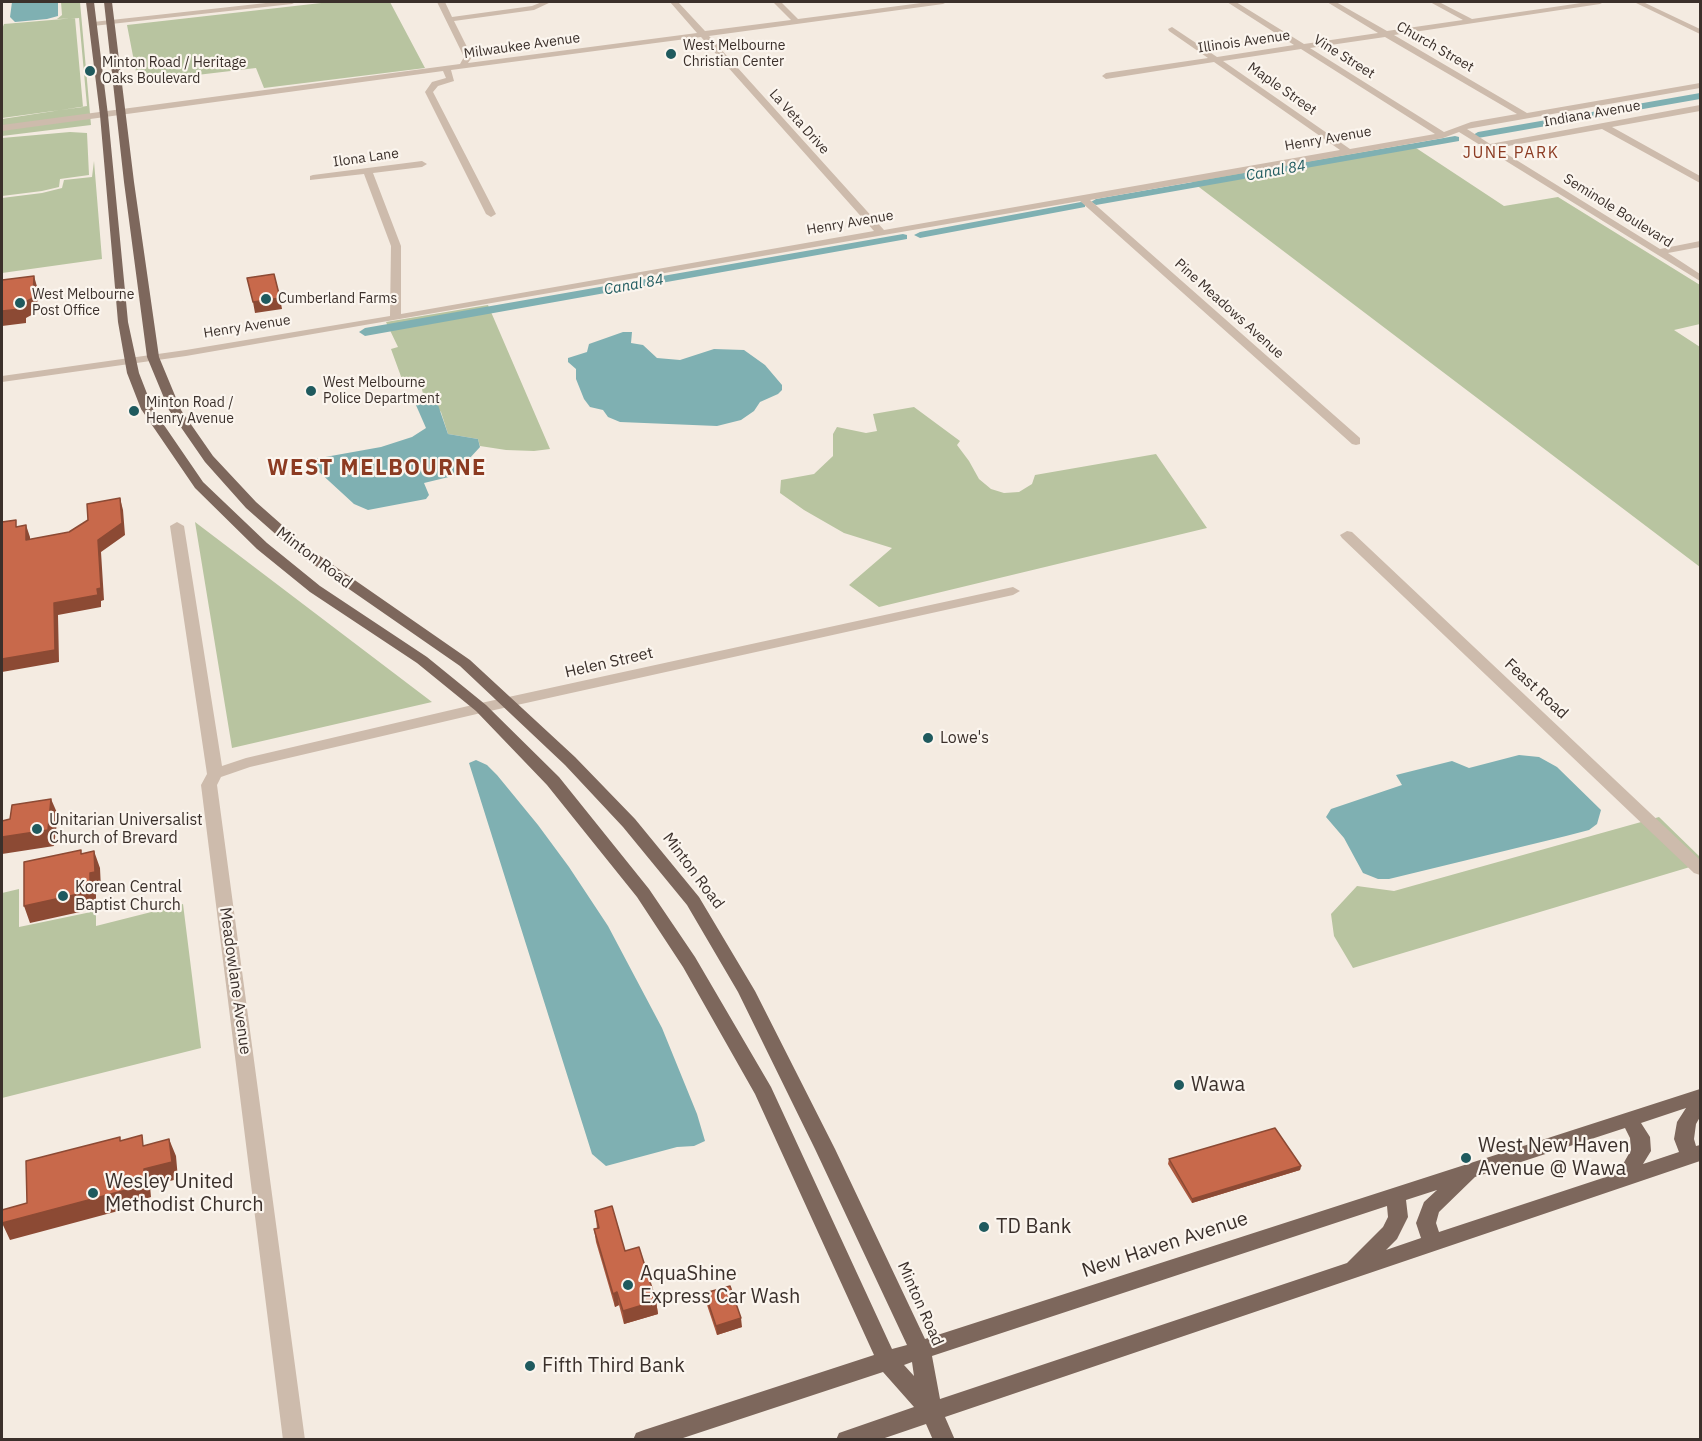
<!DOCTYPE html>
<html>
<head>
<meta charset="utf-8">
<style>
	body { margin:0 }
	#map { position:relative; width:1702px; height:1441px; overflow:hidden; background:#f4ebe1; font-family:"IBM Plex Sans",sans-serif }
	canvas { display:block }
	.frame { position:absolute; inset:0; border:3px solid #3b302b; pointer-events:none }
</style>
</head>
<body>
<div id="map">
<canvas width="1702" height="1441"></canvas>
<div class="frame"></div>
</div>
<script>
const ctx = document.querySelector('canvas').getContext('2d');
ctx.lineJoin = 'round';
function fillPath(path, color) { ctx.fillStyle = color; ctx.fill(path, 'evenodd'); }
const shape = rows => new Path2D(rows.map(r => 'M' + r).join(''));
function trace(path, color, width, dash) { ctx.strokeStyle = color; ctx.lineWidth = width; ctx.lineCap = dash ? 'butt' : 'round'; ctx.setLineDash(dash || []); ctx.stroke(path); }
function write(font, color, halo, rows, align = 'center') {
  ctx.font = font + ' "IBM Plex Sans",sans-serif'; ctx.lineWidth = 4.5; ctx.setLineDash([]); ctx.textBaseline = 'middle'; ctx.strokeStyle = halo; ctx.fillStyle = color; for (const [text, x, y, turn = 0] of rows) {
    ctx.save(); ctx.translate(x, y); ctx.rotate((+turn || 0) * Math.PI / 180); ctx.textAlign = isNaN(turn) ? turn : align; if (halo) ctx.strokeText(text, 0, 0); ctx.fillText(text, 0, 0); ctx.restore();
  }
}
fillPath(shape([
	[61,2,80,2,91,125,2,136,2,119,87,106,79,18,57,19,62,15],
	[330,2,390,2,425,68,264,88,256,68,138,82,127,25],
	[75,18,83,107,2,118,2,29,4,24],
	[70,132,87,133,89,175,60,179,59,187,42,191,2,196,2,138],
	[1410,144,1504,206,1558,197,1700,285,1700,324,1674,330,1700,347,1700,567,1191,181],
	[94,161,102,259,2,273,2,198,42,193,62,188,64,180,92,177],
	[488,305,550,449,534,451,506,450,480,446,478,439,448,434,441,412,429,398,420,395,423,394,420,380,403,382,391,349,398,347,386,322],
	[914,407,960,441,957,445,969,461,979,479,991,489,1004,493,1019,492,1032,484,1035,475,1156,454,1207,528,879,607,849,585,892,548,844,533,804,510,780,493,781,480,814,474,833,456,833,434,837,427,866,433,877,431,873,414],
	[195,522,432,702,232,748],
	[1659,817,1700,857,1700,864,1353,968,1334,936,1331,914,1357,886,1394,891],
	[19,889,19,927,96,911,96,926,183,904,201,1048,2,1098,2,893]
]), '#b8c4a0');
fillPath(shape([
	[12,2,58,2,58,16,47,19,15,22,10,17],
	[623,332,632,332,631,343,643,345,657,358,680,360,714,349,744,350,765,365,782,385,782,390,778,394,760,402,754,411,741,420,717,426,620,422,608,417,603,410,590,407,584,399,576,379,576,369,568,362,568,358,587,352,589,344],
	[420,395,437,402,448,434,478,439,480,447,457,472,457,475,424,483,429,495,426,499,368,510,354,504,317,470,314,459,381,447,412,437,426,428,412,396],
	[1519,755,1539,757,1557,767,1601,810,1597,824,1589,830,1566,836,1389,879,1378,879,1363,873,1344,838,1326,817,1331,809,1402,785,1396,775,1452,761,1469,768],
	[476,760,487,765,497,775,538,825,569,867,608,926,662,1028,697,1114,705,1141,694,1146,677,1147,606,1166,592,1154,469,763]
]), '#7fb0b2');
fillPath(shape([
	[1700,93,1700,99,1478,138,1473,135,1478,132,1700,93],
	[1455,136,1459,137,1459,141,1096,205,1091,202,1096,199,1455,136],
	[1081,202,1085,203,1085,207,920,238,914,235,920,232,1081,202],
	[903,234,907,235,907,239,365,336,359,332,365,328,903,234]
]), '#7fb0b2');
fillPath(shape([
	[275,2,296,2,292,4,93,26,89,24,93,22,275,2],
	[437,2,445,2,452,17,532,6,542,2,551,2,534,10,454,21,472,57,468,63,697,33,670,2,678,2,705,31,791,20,773,2,781,2,798,19,929,2,947,2,943,4,709,36,884,230,1340,150,1214,62,1106,79,1102,76,1106,73,1208,58,1169,31,1168,29,1172,27,1217,57,1294,45,1227,2,1236,2,1304,44,1378,33,1327,2,1336,2,1387,31,1463,20,1430,2,1439,2,1472,19,1588,2,1604,2,1600,4,1394,35,1527,113,1700,83,1700,88,1467,129,1490,144,1700,105,1700,111,1612,127,1700,176,1700,183,1602,129,1497,148,1660,249,1700,241,1700,247,1668,253,1700,274,1700,281,1459,132,1443,138,1090,200,1360,438,1360,444,1356,445,1352,444,1080,201,186,356,2,382,2,376,186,350,390,316,391,246,364,174,310,180,310,176,313,175,422,161,427,164,422,167,373,173,401,246,401,314,874,231,701,37,451,70,454,81,438,86,433,92,496,214,491,217,486,214,425,92,432,82,446,78,443,71,2,131,2,125,460,64,464,57,437,2],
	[1385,37,1517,114,1471,122,1444,132,1310,48,1385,37],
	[1301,49,1435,134,1350,149,1223,61,1301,49],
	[1634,2,1643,2,1700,29,1700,34,1634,2],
	[177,522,184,526,222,766,246,758,481,703,1013,587,1020,591,1013,595,481,713,250,767,221,777,217,785,305,1440,283,1440,201,785,207,774,170,526,177,522],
	[1347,531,1352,532,1700,860,1700,875,1694,873,1342,538,1340,535,1347,531]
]), '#cdbbac');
fillPath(shape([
	[86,2,94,2,108,115,128,322,139,373,153,409,203,482,267,543,320,586,427,657,486,705,559,777,649,889,695,957,771,1087,892,1349,907,1345,815,1149,738,992,687,905,623,827,565,765,460,666,297,553,246,508,205,462,169,410,147,357,124,182,104,2,112,2,134,182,159,357,181,410,213,456,256,502,307,547,470,660,575,757,635,819,699,897,755,991,835,1149,925,1339,1700,1089,1700,1117,1696,1124,1694,1139,1696,1146,1700,1145,1700,1161,945,1417,955,1440,933,1440,926,1424,879,1440,836,1440,839,1433,914,1407,883,1372,677,1440,633,1440,636,1433,644,1430,874,1355,755,1094,683,967,637,897,547,785,476,711,417,663,310,592,257,549,195,488,141,409,127,373,118,322,100,115,86,2],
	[1686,1108,1677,1122,1674,1139,1679,1152,1643,1164,1651,1151,1650,1137,1641,1123,1686,1108],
	[1625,1128,1630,1138,1631,1150,1618,1173,1439,1232,1436,1223,1439,1212,1475,1177,1625,1128],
	[1437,1190,1424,1202,1416,1223,1421,1238,1386,1250,1397,1239,1408,1217,1406,1200,1437,1190],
	[1387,1206,1388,1217,1383,1227,1347,1263,940,1399,932,1356,1387,1206],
	[912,1362,914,1376,904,1365,912,1362]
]), '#7d675c');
fillPath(shape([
	[1169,1159,1301,1166,1300,1170,1192,1203,1168,1164],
	[595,1211,625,1251,656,1301,658,1314,624,1324,619,1305,615,1307,596,1242,594,1229,597,1228],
	[705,1293,742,1327,717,1335,706,1302]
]), '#ac5a40');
fillPath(shape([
	[34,276,38,290,37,312,26,318,26,323,2,326,2,311,21,304],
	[280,298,282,309,255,313,253,302],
	[120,498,123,510,125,535,101,552,104,600,101,601,101,607,58,615,59,662,2,672,2,659,54,603,97,589,98,540],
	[26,525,30,537,30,552,26,540],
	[51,799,58,815,54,846,2,854,2,837],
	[94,851,100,868,101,889,96,890,96,902,89,904,89,910,30,923,24,906,82,887],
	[169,1139,176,1156,178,1179,150,1186,151,1197,132,1203,133,1207,10,1240,2,1223,125,1186,144,1169],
	[1301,1166,1300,1170,1192,1203,1192,1199],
	[617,1292,619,1305,615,1307,613,1294],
	[656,1301,658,1314,624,1324,623,1311],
	[741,1318,742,1327,717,1335,716,1326]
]), '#8c4a34');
const building = shape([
	[274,274,280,298,253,302,247,278,274,274],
	[34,276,33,298,21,304,21,309,2,311,2,280,34,276],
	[120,498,122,523,98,540,101,588,97,589,98,595,54,603,55,650,2,659,2,522,16,520,16,527,26,525,26,540,69,532,88,520,87,504,120,498],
	[51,799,48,830,2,837,2,821,10,819,12,805,51,799],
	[81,850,81,854,94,851,95,872,90,873,90,885,82,887,83,893,24,906,24,862,81,850],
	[1275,1128,1301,1166,1192,1199,1169,1159,1275,1128],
	[142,1135,143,1146,169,1139,172,1162,144,1169,144,1180,125,1186,126,1190,2,1223,2,1210,27,1203,26,1161,120,1137,120,1141,142,1135],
	[612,1206,625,1251,639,1247,656,1301,623,1311,617,1292,613,1294,594,1229,599,1228,595,1211,612,1206],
	[730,1286,741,1318,716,1326,705,1293,730,1286]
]);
fillPath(building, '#c8694b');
trace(building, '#8c4a34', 1.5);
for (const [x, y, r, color] of [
	[671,54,6,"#1f5a5e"],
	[90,71,6,"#1f5a5e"],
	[266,299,6,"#1f5a5e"],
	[20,303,6,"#1f5a5e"],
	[311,391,6,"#1f5a5e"],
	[134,411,6,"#1f5a5e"],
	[928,738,6,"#1f5a5e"],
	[37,829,6,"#1f5a5e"],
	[63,896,6,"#1f5a5e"],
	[1179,1085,6,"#1f5a5e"],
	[1466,1158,6,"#1f5a5e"],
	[93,1193,6,"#1f5a5e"],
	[984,1227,6,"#1f5a5e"],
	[628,1285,6,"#1f5a5e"],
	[530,1366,6,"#1f5a5e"]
]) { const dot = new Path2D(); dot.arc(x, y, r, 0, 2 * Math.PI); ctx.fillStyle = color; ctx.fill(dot); trace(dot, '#fbf5ee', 2); }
write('14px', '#3b302b', '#fbf5ee', [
	["Illinois Avenue",1244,42,-8],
	["Milwaukee Avenue",522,46,-8],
	["Church Street",1435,47,30],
	["Vine Street",1344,57,32],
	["Maple Street",1282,89,35],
	["Indiana Avenue",1592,114,-10],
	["La Veta Drive",799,122,48],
	["Henry Avenue",1328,139,-10],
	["Ilona Lane",366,158,-8],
	["Seminole Boulevard",1618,211,32],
	["Henry Avenue",850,223,-10],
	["Pine Meadows Avenue",1229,309,42],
	["Henry Avenue",247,327,-9]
]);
write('14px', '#3b302b', '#fbf5ee', [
	["West Melbourne",683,46],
	["Christian Center",683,62],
	["Minton Road / Heritage",102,63],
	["Oaks Boulevard",102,79],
	["West Melbourne",32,295],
	["Post Office",32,311],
	["Cumberland Farms",278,299],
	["West Melbourne",323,383],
	["Police Department",323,399],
	["Minton Road /",146,403],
	["Henry Avenue",146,419]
], 'left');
write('italic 15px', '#1f5a5e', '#fbf5ee', [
	["Canal 84",1276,171,-10],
	["Canal 84",634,285,-10]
]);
ctx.letterSpacing = '1.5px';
write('16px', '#8c3b22', '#fbf5ee', [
	["JUNE PARK",1511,153]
]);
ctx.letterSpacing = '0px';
write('16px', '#3b302b', '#fbf5ee', [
	["Minton Road",314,558,37],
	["Helen Street",609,663,-13],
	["Feast Road",1536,689,43],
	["Minton Road",693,871,53],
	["Meadowlane Avenue",235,981,82],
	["Minton Road",920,1304,66]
]);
write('16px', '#3b302b', '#fbf5ee', [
	["Lowe's",940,738],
	["Unitarian Universalist",49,820],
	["Church of Brevard",49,838],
	["Korean Central",75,887],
	["Baptist Church",75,905]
], 'left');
write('20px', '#3b302b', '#fbf5ee', [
	["Wawa",1191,1085],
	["West New Haven",1478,1146],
	["Avenue @ Wawa",1478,1169],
	["Wesley United",105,1182],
	["Methodist Church",105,1205],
	["TD Bank",996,1227],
	["AquaShine",640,1274],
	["Express Car Wash",640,1297],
	["Fifth Third Bank",542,1366]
], 'left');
write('20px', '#3b302b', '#fbf5ee', [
	["New Haven Avenue",1165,1245,-18]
]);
ctx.letterSpacing = '1.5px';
write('bold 22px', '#8c3b22', '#fbf5ee', [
	["WEST MELBOURNE",377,469]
]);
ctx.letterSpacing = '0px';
</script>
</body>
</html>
